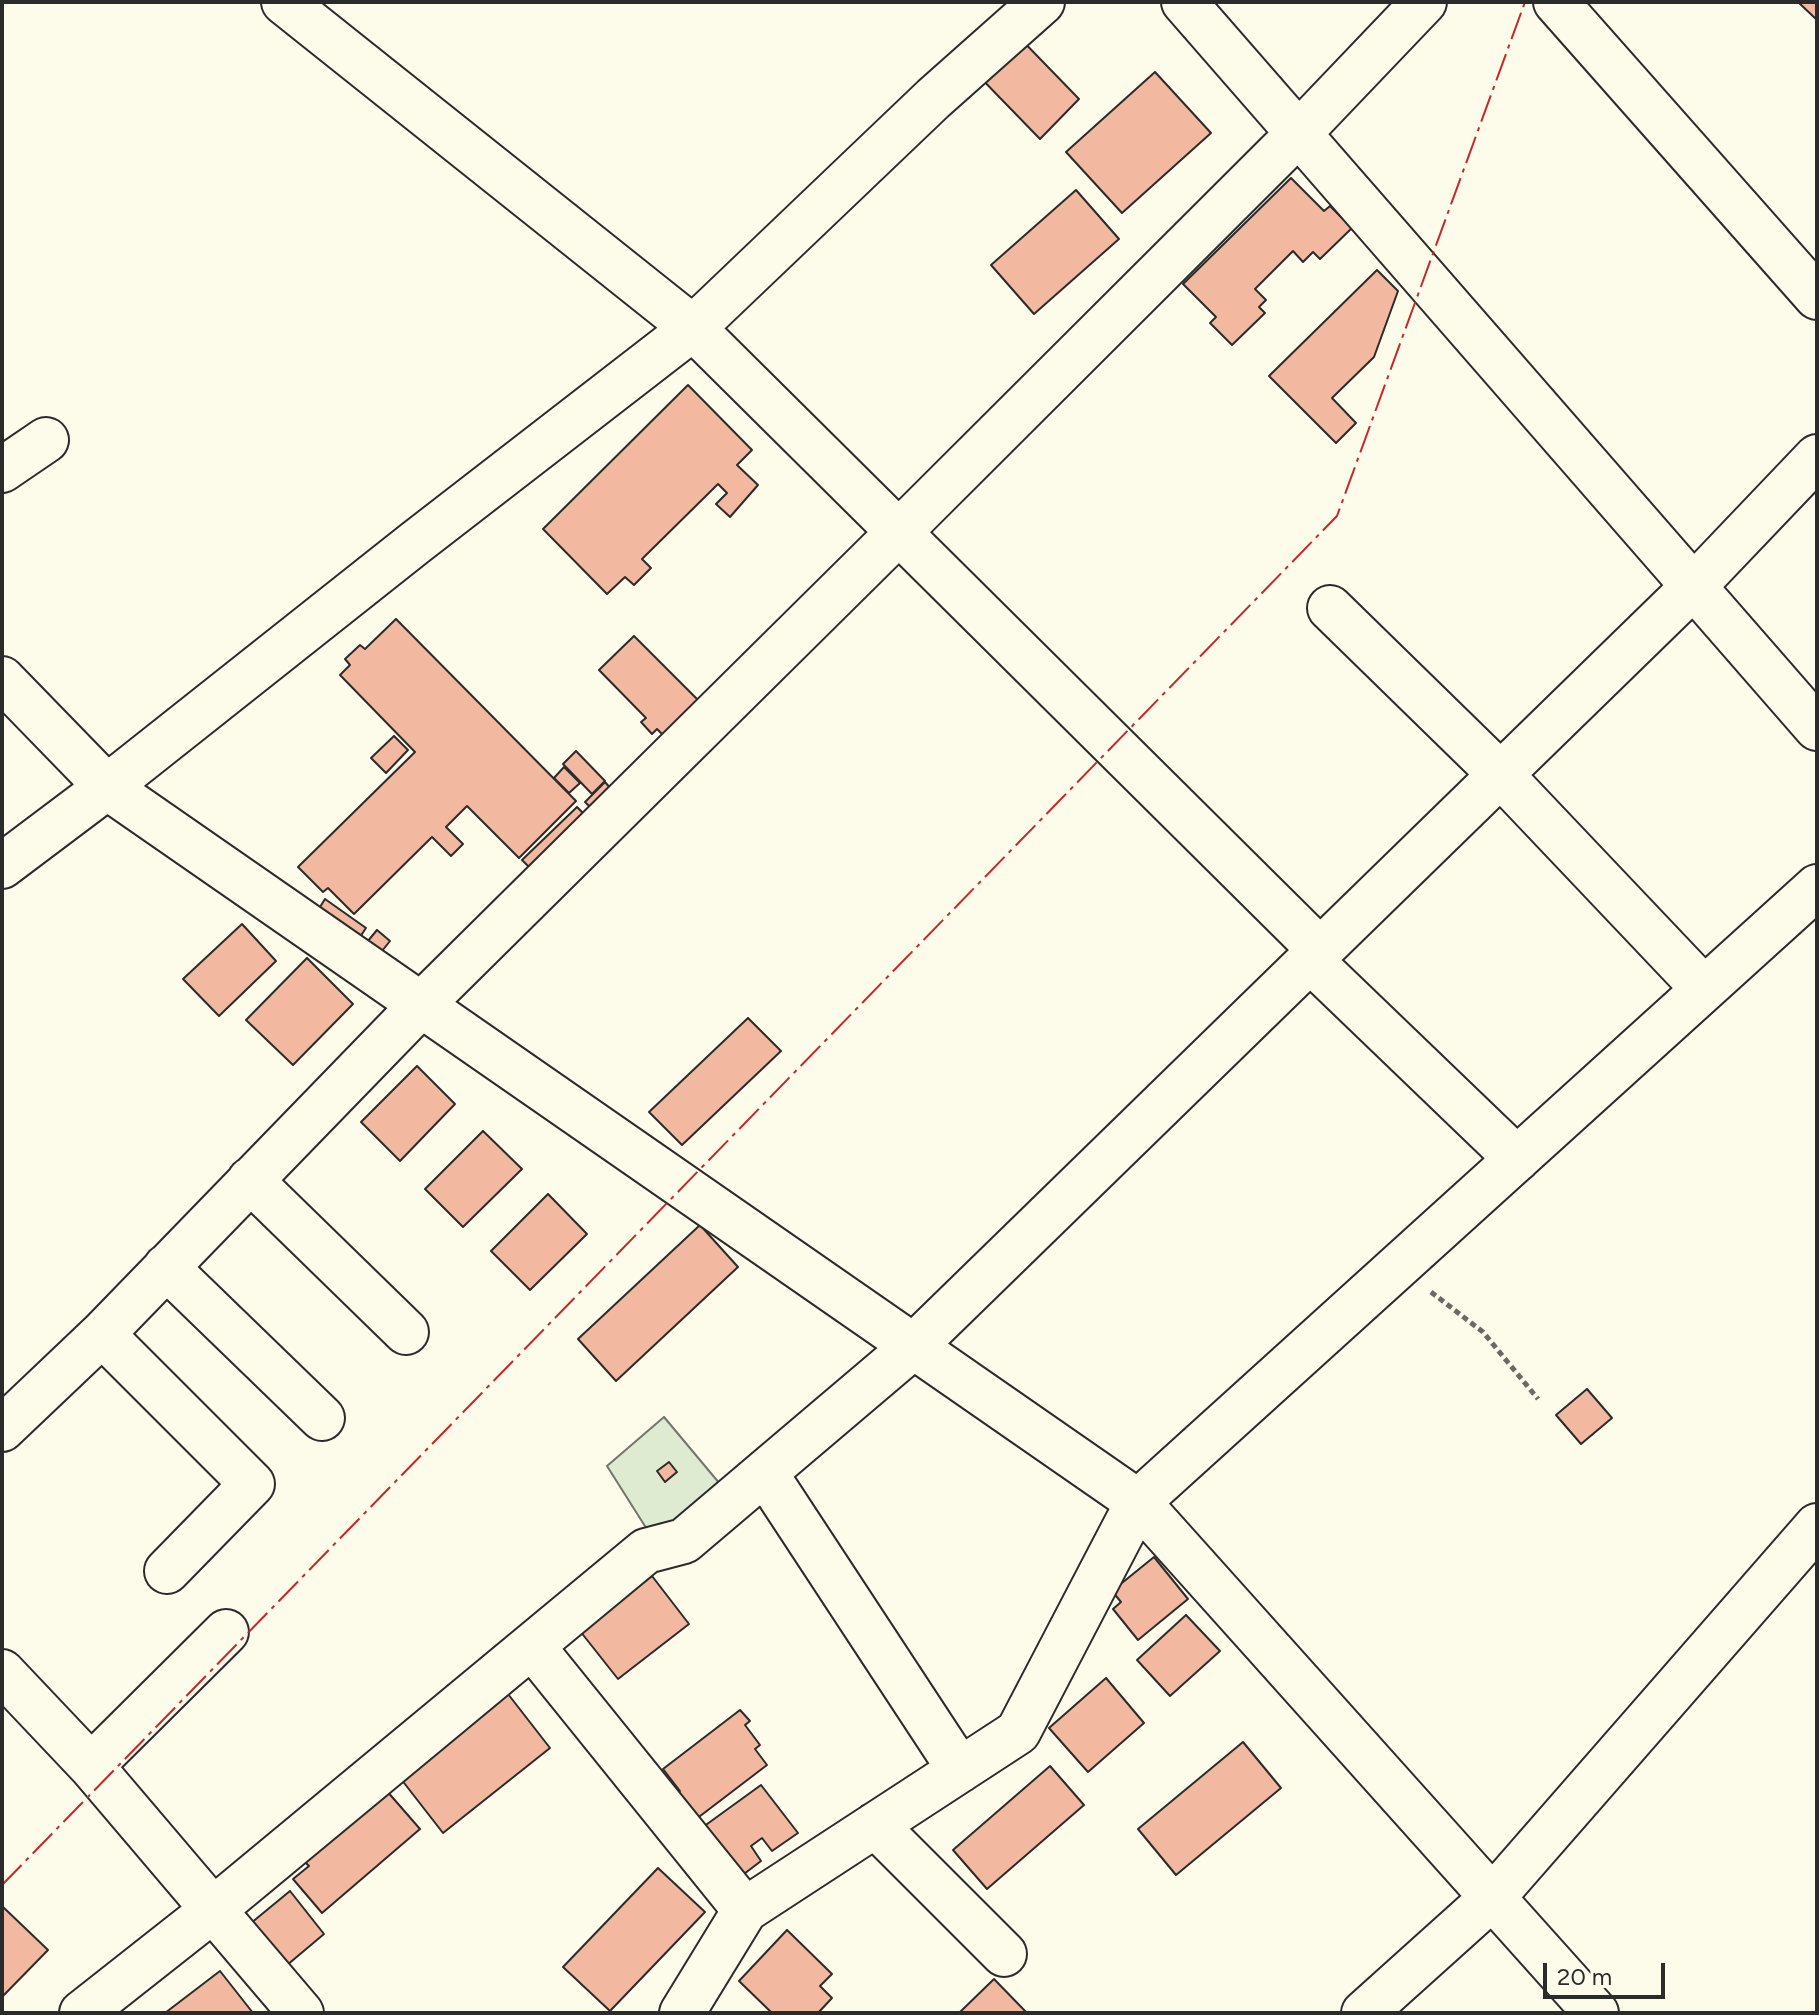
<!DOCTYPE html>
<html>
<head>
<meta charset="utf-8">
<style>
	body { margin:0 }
	#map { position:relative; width:1819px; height:2015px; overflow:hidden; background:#fdfbea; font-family:Figtree,sans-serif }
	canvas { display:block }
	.frame { position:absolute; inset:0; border:4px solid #2b2b2b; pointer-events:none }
	.scale { position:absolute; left:1543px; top:1963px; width:122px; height:36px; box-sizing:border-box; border:4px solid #2b2b2b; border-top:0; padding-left:10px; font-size:24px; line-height:28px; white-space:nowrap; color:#2b2b2b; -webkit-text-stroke:6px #fdfbea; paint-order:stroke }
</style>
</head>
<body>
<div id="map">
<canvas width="1819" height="2015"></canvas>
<div class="frame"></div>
<div class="scale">20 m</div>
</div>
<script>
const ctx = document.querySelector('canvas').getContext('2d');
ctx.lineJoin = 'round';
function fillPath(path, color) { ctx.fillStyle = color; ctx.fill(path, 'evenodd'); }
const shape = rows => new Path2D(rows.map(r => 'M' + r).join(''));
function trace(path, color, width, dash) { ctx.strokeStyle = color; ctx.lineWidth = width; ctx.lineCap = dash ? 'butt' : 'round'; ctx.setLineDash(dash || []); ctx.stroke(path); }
const green = shape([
	[664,1417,725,1490,655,1542,607,1466,664,1417]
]);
fillPath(green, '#deebd1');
trace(green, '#74746e', 2);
const building = shape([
	[1798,2,1817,2,1817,20,1798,2],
	[1014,32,1079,99,1040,139,974,71,1014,32],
	[1155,72,1211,133,1122,213,1066,152,1155,72],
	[1291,178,1324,211,1330,206,1352,228,1320,259,1313,252,1303,262,1293,251,1255,289,1266,300,1259,307,1265,313,1232,345,1210,323,1216,317,1183,284,1291,178],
	[1076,190,1119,239,1034,314,991,265,1076,190],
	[1377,270,1398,291,1374,357,1332,398,1356,423,1336,443,1269,376,1377,270],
	[688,385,752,450,737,465,758,485,730,517,716,504,727,493,718,484,642,559,651,568,634,585,625,577,607,594,543,529,688,385],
	[396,619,576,801,519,858,467,806,446,827,463,844,451,856,432,837,354,914,328,888,323,892,298,867,415,752,340,675,350,665,345,659,360,645,365,649,396,619],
	[634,636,701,703,666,738,657,729,652,734,641,722,646,718,599,670,634,636],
	[394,736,408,750,386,773,371,758,394,736],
	[576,751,605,781,592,794,563,764,576,751],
	[564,767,580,783,569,793,554,778,564,767],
	[605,782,611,789,592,809,585,802,605,782],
	[577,807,587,817,532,870,522,860,577,807],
	[325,899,366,928,356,943,315,915,325,899],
	[242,924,276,961,219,1016,183,979,242,924],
	[377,930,390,941,378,956,363,947,377,930],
	[307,958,353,1004,293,1065,246,1020,307,958],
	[748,1018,781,1051,682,1145,649,1112,748,1018],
	[417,1066,455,1104,400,1161,361,1122,417,1066],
	[483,1131,522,1169,463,1227,425,1189,483,1131],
	[548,1194,587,1234,530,1290,491,1251,548,1194],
	[700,1225,738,1267,616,1381,578,1339,700,1225],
	[1587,1389,1612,1418,1581,1444,1556,1415,1587,1389],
	[669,1462,677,1472,665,1482,657,1471,669,1462],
	[1154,1557,1188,1599,1138,1640,1113,1609,1121,1602,1112,1591,1154,1557],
	[652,1576,689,1624,618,1679,580,1631,652,1576],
	[1186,1615,1220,1651,1170,1696,1137,1660,1186,1615],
	[1106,1678,1144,1723,1088,1772,1049,1728,1106,1678],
	[508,1694,550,1748,443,1833,401,1779,508,1694],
	[740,1710,750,1721,745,1725,760,1745,755,1749,767,1765,691,1823,671,1798,680,1791,663,1769,740,1710],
	[1243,1742,1281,1788,1176,1875,1138,1829,1243,1742],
	[1050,1766,1084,1805,987,1889,953,1850,1050,1766],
	[761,1785,798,1833,772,1851,762,1838,751,1846,761,1861,740,1877,703,1827,761,1785],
	[386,1790,420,1829,322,1913,293,1879,309,1866,304,1861,386,1790],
	[658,1868,705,1912,610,2011,563,1967,658,1868],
	[290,1891,324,1934,280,1971,245,1928,290,1891],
	[2,1906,48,1950,2,1997,2,1906],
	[787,1930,832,1974,820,1986,832,1998,818,2013,772,2013,739,1981,787,1930],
	[220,1971,253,2013,165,2013,220,1971],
	[994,1979,1027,2013,959,2013,994,1979]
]);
fillPath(building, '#f2b8a0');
trace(building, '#2b2b2b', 2);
const minor = shape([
	[284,2,693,328,1320,950],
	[1184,2,1817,728],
	[1556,2,1817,297],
	[2,470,46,440],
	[1330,608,1500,774,1704,989],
	[2,679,107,787,1138,1502,1596,2013],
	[2,866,107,787,415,543,693,328,934,98,1042,2],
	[1310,960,1517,1159],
	[250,1180,406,1332],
	[166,1267,322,1418],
	[102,1334,252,1484,167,1571],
	[2,1429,102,1334,422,1004,899,532,1299,133,1424,2],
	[765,1473,960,1770],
	[532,1646,745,1910],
	[2,1672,91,1766,301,2013],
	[91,1766,226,1632],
	[875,1825,1004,1954],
	[82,2013,214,1909,646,1551,684,1541,915,1345,1694,586,1817,457],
	[682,2013,745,1910,1018,1732,1138,1502,1817,887],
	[1364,2013,1493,1897,1817,1526]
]);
trace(minor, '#2b2b2b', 48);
trace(shape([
	[1431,1292,1483,1332,1538,1399]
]), '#6a6964', 5, [6, 4]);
trace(minor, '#fdfbea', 44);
trace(shape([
	[2,1885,1337,516,1525,2]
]), '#c62828', 2, [28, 6, 4, 6]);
</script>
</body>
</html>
